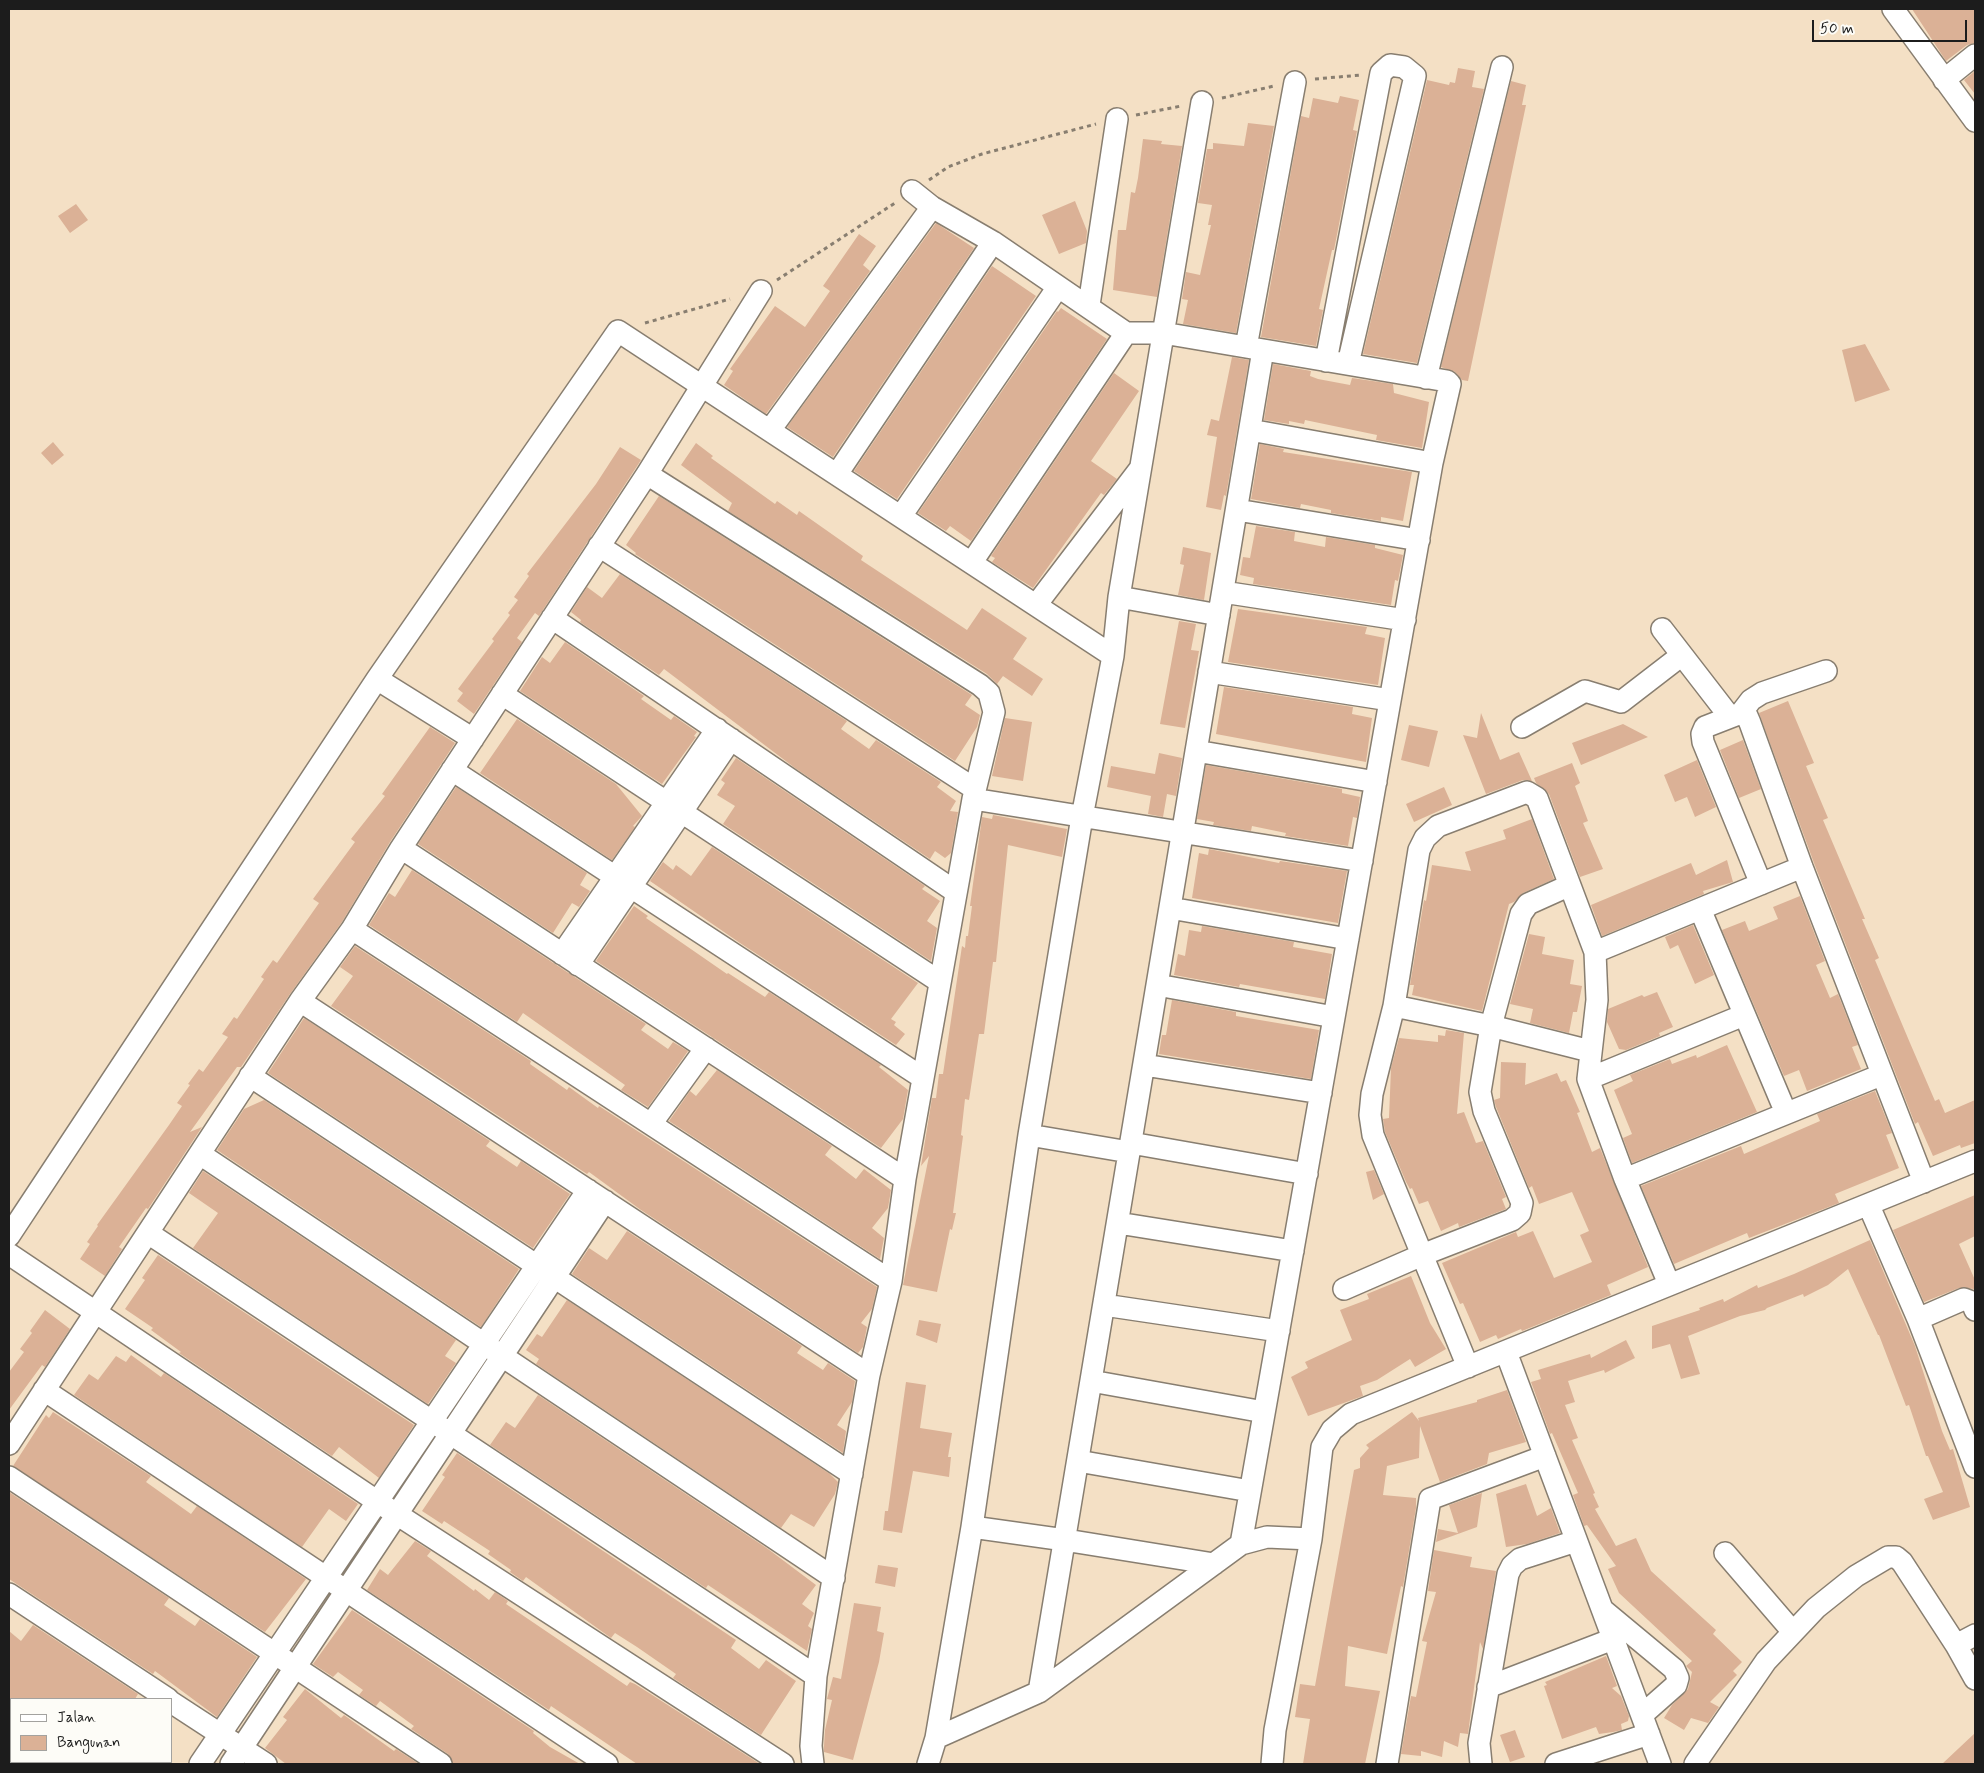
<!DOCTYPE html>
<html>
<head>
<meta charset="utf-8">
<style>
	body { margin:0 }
	#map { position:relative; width:1984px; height:1773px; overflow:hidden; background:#f4e0c5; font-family:Mynerve,sans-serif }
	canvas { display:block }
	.frame { position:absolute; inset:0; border:10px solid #1c1c1c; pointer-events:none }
	.legend { position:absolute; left:10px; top:1698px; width:162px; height:65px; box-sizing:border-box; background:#fdfcf7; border:1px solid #a3a29f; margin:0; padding:6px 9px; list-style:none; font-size:15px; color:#1c1c1c }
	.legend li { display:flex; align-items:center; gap:10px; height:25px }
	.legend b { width:25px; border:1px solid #a3a29f }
	.scale { position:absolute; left:1812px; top:20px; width:155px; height:22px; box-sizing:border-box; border:2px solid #1c1c1c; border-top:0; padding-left:6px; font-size:15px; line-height:18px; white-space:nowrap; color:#1c1c1c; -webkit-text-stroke:4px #fdfcf7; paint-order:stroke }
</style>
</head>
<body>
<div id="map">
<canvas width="1984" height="1773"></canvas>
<div class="frame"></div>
<ul class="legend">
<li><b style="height:6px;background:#fff"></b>Jalan</li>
<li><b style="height:14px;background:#dbb196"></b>Bangunan</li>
</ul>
<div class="scale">50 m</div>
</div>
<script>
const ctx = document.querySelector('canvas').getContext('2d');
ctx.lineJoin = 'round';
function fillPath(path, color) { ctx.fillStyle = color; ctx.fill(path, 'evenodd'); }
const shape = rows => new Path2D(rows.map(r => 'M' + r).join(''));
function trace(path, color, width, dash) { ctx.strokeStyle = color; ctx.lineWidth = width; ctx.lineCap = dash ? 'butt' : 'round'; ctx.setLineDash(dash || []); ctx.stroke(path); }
fillPath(shape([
	[1912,9,1975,9,1975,43,1967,45,1946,61],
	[1458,68,1475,71,1472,87,1484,89,1417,363,1363,354,1427,80,1449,85,1450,82,1455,83],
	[1975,71,1975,94,1964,80],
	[1511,81,1526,85,1522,105,1526,105,1468,381,1462,380,1455,372,1441,367],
	[1340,96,1359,100,1353,130,1357,131,1334,250,1332,250,1319,309,1323,310,1316,346,1261,337,1301,116,1309,118,1313,98,1338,103],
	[1248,123,1274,126,1236,333,1183,324,1188,300,1182,299,1186,272,1200,275,1211,225,1208,225,1212,205,1198,203,1207,149,1213,149,1213,143,1244,146],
	[1143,139,1162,141,1161,144,1182,146,1157,297,1113,290,1118,230,1126,230,1131,192,1135,193,1138,178],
	[1075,201,1087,231,1086,243,1059,254,1042,215],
	[76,204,88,220,70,233,58,216],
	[936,223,974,248,833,457,787,427],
	[859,234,876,246,863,265,870,271,766,414,724,385,733,371,730,369,775,306,805,327,830,291,823,286],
	[992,266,1036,296,897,499,854,471],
	[1061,308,1107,339,971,541,950,526,946,531,918,513,1057,311,1058,312],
	[1865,344,1890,390,1855,402,1842,350],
	[1232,357,1249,360,1226,496,1224,495,1221,510,1206,507,1217,437,1207,435,1211,419,1219,421],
	[1273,364,1311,371,1310,376,1318,379,1350,385,1352,378,1393,384,1394,393,1429,402,1422,448,1376,440,1377,435,1305,420,1304,424,1289,421,1289,424,1264,420],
	[1114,373,1139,391,1091,461,1117,479,1104,495,1101,493,1033,588,992,562,995,558,991,556],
	[53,442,64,455,52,465,41,453],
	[696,443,713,456,711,458,761,494,775,504,777,501,797,515,799,511,863,556,861,560,967,630,982,608,1027,638,1013,659,1043,679,1032,696,1003,676,997,684,987,674,728,511,732,503,681,465],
	[1260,444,1284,449,1283,452,1412,472,1403,521,1381,517,1381,521,1331,513,1331,510,1301,504,1300,508,1251,499],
	[620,447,641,460,539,616,535,613,517,638,522,642,474,714,457,701,463,693,458,689,494,641,492,639,510,615,508,613,518,600,514,597,529,576,527,574,596,484],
	[659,496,972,695,965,705,980,715,977,727,955,761,635,554,636,553,626,545],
	[1256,526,1295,532,1294,541,1325,547,1326,537,1375,545,1375,548,1403,555,1398,581,1395,580,1391,605,1253,584,1254,578,1240,575,1243,557,1250,558],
	[1183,547,1211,553,1204,600,1178,595,1184,565,1180,564],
	[620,574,847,721,841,729,869,749,876,740,941,782,937,787,956,801,950,811,958,812,951,853,945,858,935,851,930,859,795,768,664,669,659,675,580,622,581,620,571,612,587,587,602,598],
	[1238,609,1367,627,1365,634,1385,638,1378,685,1228,662],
	[1179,621,1196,624,1191,650,1199,651,1185,728,1160,724],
	[565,642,644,696,641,699,671,720,674,716,697,732,694,736,696,737,662,784,520,691,542,657,550,663],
	[1224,687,1353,707,1352,714,1372,718,1366,762,1216,734],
	[1788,701,1814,763,1806,766,1828,818,1823,820,1865,919,1862,919,1879,958,1875,960,1910,1043,1935,1101,1939,1099,1945,1113,1975,1100,1975,1143,1961,1148,1960,1145,1933,1156,1918,1122,1915,1124,1814,863,1759,713],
	[1481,713,1500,760,1519,752,1532,781,1523,780,1486,794,1463,735,1477,738],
	[1005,718,1032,722,1023,781,992,776],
	[517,719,616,784,642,816,633,826,635,827,612,860,480,773],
	[1623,724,1648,737,1581,765,1572,743],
	[1409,725,1438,731,1429,767,1401,760],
	[430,727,455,743,390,842,342,922,290,994,241,1067,237,1067,190,1132,202,1127,148,1209,146,1208,119,1247,122,1249,105,1276,80,1259,90,1244,87,1242,98,1226,97,1225,169,1125,182,1106,177,1103,190,1085,188,1084,199,1069,203,1072,228,1037,222,1034,234,1017,237,1019,264,979,261,977,273,960,277,963,319,903,313,899,355,842,351,839,385,796,382,794],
	[1743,740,1761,789,1739,798,1720,750],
	[1159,753,1182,758,1176,796,1167,794,1163,817,1148,814,1151,796,1107,787,1111,766,1155,774],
	[736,758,925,886,922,889,940,901,927,921,937,928,931,961,723,824,735,806,717,795,725,783,721,780],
	[1697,760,1716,807,1695,817,1687,797,1675,802,1664,775],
	[1572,763,1580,783,1575,786,1588,821,1583,823,1603,869,1580,877,1549,794,1536,783,1534,778],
	[1206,765,1342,789,1342,793,1360,797,1357,818,1353,817,1348,846,1285,836,1286,833,1252,826,1251,831,1213,825,1214,822,1197,819],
	[456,787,587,873,580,885,590,891,579,907,572,903,553,933,418,844],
	[1444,787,1452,805,1414,822,1406,804],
	[993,815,1067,829,1062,857,1008,845,996,962,993,962,984,1034,979,1034,969,1100,965,1099,961,1135,963,1136,953,1213,956,1213,952,1230,950,1229,937,1292,903,1285,929,1156,921,1166,932,1098,936,1098,939,1074,943,1074,962,946,965,948,966,936,968,936,972,906,970,906,982,817,992,819],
	[1532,819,1554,879,1523,893,1514,902,1509,904,1482,1011,1412,995,1414,985,1410,985,1424,900,1426,901,1432,865,1471,871,1465,852,1506,839,1503,830],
	[712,847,918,983,891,1019,896,1022,894,1025,905,1034,896,1045,740,943,650,881,663,862,673,870,676,865,691,876],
	[1209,849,1279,863,1280,861,1347,871,1338,923,1192,898,1199,853,1208,855],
	[1727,860,1733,882,1703,891,1704,894,1602,936,1591,905,1691,863,1696,875],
	[412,870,646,1024,641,1030,668,1049,673,1042,688,1051,648,1107,621,1090,625,1085,523,1013,517,1022,369,925,389,893,395,897],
	[1800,896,1825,961,1816,965,1830,998,1838,994,1858,1045,1852,1047,1861,1069,1807,1091,1799,1070,1784,1076,1722,930,1745,921,1749,931,1778,919,1773,907],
	[634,906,648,916,646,918,727,974,728,973,765,997,769,992,881,1065,879,1067,908,1090,903,1119,881,1148,596,961],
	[1693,925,1714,975,1695,984,1678,945,1670,949,1665,937],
	[1202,926,1294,942,1293,947,1332,954,1325,999,1240,984,1239,987,1174,975,1178,954,1185,956,1189,930,1201,932],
	[1529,934,1545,937,1542,954,1574,960,1570,984,1582,986,1577,1012,1573,1012,1569,1033,1530,1023,1533,1009,1510,1004],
	[355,946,531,1061,530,1064,567,1090,569,1087,598,1108,599,1106,877,1287,872,1309,861,1323,867,1327,863,1347,858,1353,641,1210,589,1172,587,1174,331,1006,353,976,340,967],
	[1657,992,1673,1027,1659,1033,1660,1036,1626,1050,1619,1049,1607,1022,1608,1009,1642,995,1644,997],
	[1172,1000,1236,1012,1236,1016,1319,1030,1311,1079,1159,1054,1162,1035,1166,1035],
	[304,1018,490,1141,486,1146,517,1167,521,1161,570,1194,533,1248,268,1073],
	[1446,1030,1464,1033,1457,1114,1464,1112,1476,1143,1483,1141,1506,1197,1502,1199,1506,1209,1459,1227,1458,1223,1441,1231,1428,1201,1419,1204,1412,1188,1410,1189,1406,1182,1385,1132,1383,1119,1389,1118,1391,1068,1399,1038,1438,1042,1438,1035,1445,1036],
	[1727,1045,1757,1112,1632,1163,1623,1138,1632,1134,1614,1090,1633,1081,1630,1075,1670,1059,1672,1064,1696,1055,1697,1058],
	[1501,1062,1526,1063,1525,1085,1557,1073,1561,1082,1566,1080,1580,1112,1577,1113,1592,1152,1600,1148,1648,1267,1607,1285,1611,1295,1522,1331,1521,1329,1498,1339,1496,1335,1480,1342,1463,1303,1460,1304,1442,1263,1516,1232,1518,1237,1533,1231,1554,1278,1592,1262,1580,1235,1589,1231,1572,1192,1539,1204,1532,1186,1529,1188,1496,1107,1494,1100,1500,1098],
	[717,1070,832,1146,825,1155,856,1179,864,1169,891,1190,888,1208,872,1228,884,1238,880,1259,669,1121,690,1091,696,1096],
	[1875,1091,1892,1133,1886,1135,1899,1168,1835,1194,1839,1203,1749,1238,1747,1233,1674,1264,1641,1186,1741,1146,1744,1154,1820,1121,1817,1114],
	[264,1100,519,1269,481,1327,217,1150,244,1109],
	[1374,1170,1384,1194,1373,1200,1366,1172],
	[203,1171,456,1340,445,1356,456,1363,428,1404,193,1248,218,1213,189,1193],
	[1975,1195,1975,1236,1959,1244,1975,1280,1975,1289,1959,1288,1924,1302,1893,1230],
	[627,1231,802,1346,797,1353,823,1370,828,1363,855,1381,852,1402,837,1425,846,1431,843,1453,572,1274,589,1248,607,1260],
	[1870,1240,1915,1346,1942,1431,1950,1450,1953,1449,1970,1507,1933,1520,1924,1499,1943,1492,1928,1456,1926,1456,1909,1405,1906,1406,1879,1335,1878,1335,1848,1269,1828,1285,1804,1297,1803,1294,1767,1308,1765,1310,1740,1316,1688,1336,1700,1374,1681,1379,1670,1344,1652,1349,1652,1326,1700,1310,1699,1308,1723,1299,1724,1302,1757,1285,1758,1288,1794,1274],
	[158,1255,414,1425,379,1478,339,1447,332,1456,179,1353,181,1352,151,1330,153,1328,125,1309,145,1280,142,1278],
	[1411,1276,1430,1323,1446,1349,1415,1367,1410,1359,1377,1380,1360,1386,1363,1396,1308,1416,1291,1377,1308,1368,1305,1362,1352,1340,1340,1310,1369,1299,1367,1294],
	[567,1300,830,1474,838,1482,835,1494,814,1527,791,1514,781,1528,536,1364,539,1359,526,1350,537,1334,542,1337],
	[45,1310,70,1329,45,1367,42,1365,9,1410,9,1372,24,1352,20,1349,32,1333,30,1331],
	[919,1320,941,1324,937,1343,916,1335],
	[1626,1340,1635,1358,1605,1373,1604,1370,1568,1381,1575,1402,1565,1405,1578,1438,1572,1440,1595,1493,1593,1494,1599,1507,1595,1509,1616,1546,1636,1538,1651,1571,1716,1630,1713,1634,1742,1662,1733,1671,1737,1675,1710,1702,1719,1707,1708,1723,1691,1718,1684,1730,1664,1718,1672,1705,1688,1689,1692,1672,1686,1666,1692,1661,1619,1593,1608,1569,1616,1566,1587,1525,1584,1526,1573,1495,1578,1493,1552,1433,1550,1434,1531,1382,1541,1379,1538,1370,1590,1354,1591,1358],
	[131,1355,161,1377,164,1373,358,1504,346,1521,329,1509,302,1547,74,1395,89,1374,98,1380,116,1356,126,1362],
	[906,1382,926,1385,920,1428,952,1433,948,1457,951,1457,949,1477,913,1471,902,1533,883,1530,885,1511,888,1511],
	[1507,1390,1526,1442,1489,1453,1487,1464,1440,1482,1420,1426,1419,1458,1387,1466,1383,1495,1416,1498,1416,1508,1403,1587,1401,1586,1387,1654,1348,1646,1345,1686,1380,1691,1365,1764,1303,1764,1310,1719,1295,1717,1300,1684,1315,1686,1354,1470,1360,1468,1360,1458,1369,1448,1366,1445,1412,1412,1419,1421,1418,1418,1477,1402,1477,1400],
	[538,1395,768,1549,816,1585,802,1604,814,1613,808,1626,812,1629,807,1651,708,1585,706,1588,490,1445,506,1422,515,1428],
	[53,1412,151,1476,146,1482,191,1514,197,1506,306,1579,265,1632,13,1466,46,1415,49,1418],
	[457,1453,736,1640,731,1648,759,1669,766,1660,796,1681,761,1735,673,1678,676,1674,637,1647,615,1633,611,1638,526,1577,523,1581,510,1572,511,1570,488,1554,490,1551,444,1521,442,1524,422,1511,445,1477,442,1475],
	[1526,1484,1537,1516,1551,1508,1560,1533,1527,1544,1506,1547,1496,1494],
	[9,1492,169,1598,164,1605,195,1626,200,1619,257,1657,217,1717,155,1671,153,1674,9,1579],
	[1482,1493,1477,1527,1436,1542,1438,1529,1458,1533,1449,1505],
	[415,1541,431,1551,427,1556,474,1591,475,1589,489,1600,495,1592,508,1601,506,1604,627,1686,630,1682,635,1684,760,1764,637,1764,551,1706,549,1710,367,1590,380,1569,388,1575],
	[1434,1550,1472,1557,1470,1567,1496,1571,1483,1649,1480,1642,1468,1734,1460,1733,1458,1747,1444,1741,1442,1757,1421,1751,1421,1756,1401,1754,1411,1696,1416,1697,1427,1642,1422,1641,1436,1592,1428,1591],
	[878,1565,898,1568,895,1587,875,1583],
	[854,1603,881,1607,877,1631,884,1633,879,1662,853,1760,824,1752,824,1746,825,1730,832,1700,827,1699,833,1677,841,1679],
	[352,1610,534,1731,533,1733,550,1747,580,1764,453,1764,448,1754,411,1729,414,1726,380,1701,376,1706,359,1695,363,1690,338,1672,333,1677,313,1664],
	[33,1625,138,1694,135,1699,9,1699,9,1631,21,1641],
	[1606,1656,1617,1686,1612,1688,1621,1696,1629,1716,1628,1721,1621,1724,1622,1730,1613,1732,1599,1734,1596,1727,1562,1739,1544,1686,1547,1685,1545,1682],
	[305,1689,341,1718,344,1715,394,1751,396,1749,419,1764,286,1764,265,1748,287,1720,283,1717],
	[1515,1730,1525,1757,1510,1762,1500,1735],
	[1975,1733,1975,1764,1942,1764]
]), '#dbb196');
const minor = shape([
	[1893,9,1975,121],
	[1944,80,1975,55],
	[912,191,932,207,993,242,1126,333,1163,333,1447,381,1450,384,1432,463,1241,1544],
	[1089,305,1117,119],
	[1246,347,1295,82],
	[1326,361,1381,73,1390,65,1404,67,1415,76,1348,364],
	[1426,378,1502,67],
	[770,430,932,207],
	[1250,430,1432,463],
	[647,474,980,685,989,693,994,712,973,799,905,1179,891,1281,869,1375,816,1676,811,1746,813,1764],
	[837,474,993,242],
	[1237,510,1419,540],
	[901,516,1058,287],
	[599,546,975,789],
	[972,562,1126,333],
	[1223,592,1405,620],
	[1119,597,1219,615],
	[1036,605,1139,470],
	[552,618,956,892],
	[1662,629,1730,717],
	[1209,672,1390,700],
	[377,679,473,739],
	[502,694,940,982],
	[1741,713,1751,700,1762,693,1826,671],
	[1522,727,1585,691,1621,702,1682,655],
	[1196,751,1376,782],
	[452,770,923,1078],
	[973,799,1362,861],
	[401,848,905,1179],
	[1761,884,1703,742,1702,734,1705,727,1741,713,1747,716,1750,723,1802,867,1924,1182],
	[1170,908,1348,939],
	[1700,909,1786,1113],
	[352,929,891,1281],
	[1595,952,1802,867],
	[562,954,717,729],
	[578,965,731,739],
	[1157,985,1334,1017],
	[300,1001,869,1375],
	[1394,1006,1491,1026,1590,1051],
	[1144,1065,1321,1093],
	[250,1076,852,1474],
	[1588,1079,1744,1015],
	[651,1124,706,1048],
	[1029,1135,1129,1152],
	[1131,1143,1307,1174],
	[200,1154,834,1578],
	[1625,1179,1881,1075],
	[1869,1206,1918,1319,1975,1467],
	[1118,1223,1293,1251],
	[148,1233,816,1676],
	[9,1236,377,679,618,331,1113,656],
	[9,1254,378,1502,783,1764],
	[1344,1289,1422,1255,1512,1220,1520,1213,1522,1203,1484,1111,1480,1092,1491,1026,1521,914,1528,904,1568,886],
	[1104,1305,1279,1331],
	[1918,1319,1964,1299,1972,1302,1975,1310],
	[1506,1352,1660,1764],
	[1468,1367,1373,1135,1370,1115,1372,1094,1394,1006,1419,850,1425,838,1438,826,1527,792,1537,798,1595,952,1597,1000,1588,1079,1625,1179,1669,1284],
	[1091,1381,1264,1412],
	[44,1390,607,1764],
	[9,1444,300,1001,352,929,401,848,647,474,761,291],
	[1078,1461,1250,1491],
	[9,1477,441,1764],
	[972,1527,1065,1540,1214,1564],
	[1725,1553,1793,1632],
	[9,1594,168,1699],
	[1603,1610,1674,1669,1678,1678,1676,1685,1642,1715],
	[1956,1645,1975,1679],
	[1488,1687,1613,1639],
	[1039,1692,1263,350],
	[171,1702,266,1764],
	[9,1720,11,1721],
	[936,1738,1039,1692,1241,1544,1267,1537,1311,1539],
	[71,1762,75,1764],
	[200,1764,588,1190],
	[231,1764,605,1201],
	[928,1764,936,1738,972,1527,1029,1135,1082,817,1113,656,1119,597,1202,102],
	[1272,1764,1275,1730,1311,1539,1322,1447,1332,1430,1351,1414,1975,1161],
	[1387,1764,1430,1499,1545,1456],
	[1481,1764,1479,1743,1508,1574,1512,1566,1520,1559,1576,1541],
	[1556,1764,1649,1734],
	[1695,1764,1766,1661,1816,1608,1856,1576,1888,1557,1896,1557,1902,1562,1956,1645,1975,1635]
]);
trace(minor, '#887e70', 24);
trace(shape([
	[1315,79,1361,75],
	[1222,98,1274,86],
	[1136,115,1181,106],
	[929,180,948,167,982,154,1096,124],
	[777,280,895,203],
	[645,323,730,299]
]), '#887e70', 3, [4, 4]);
trace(minor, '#fff', 21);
</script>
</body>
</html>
